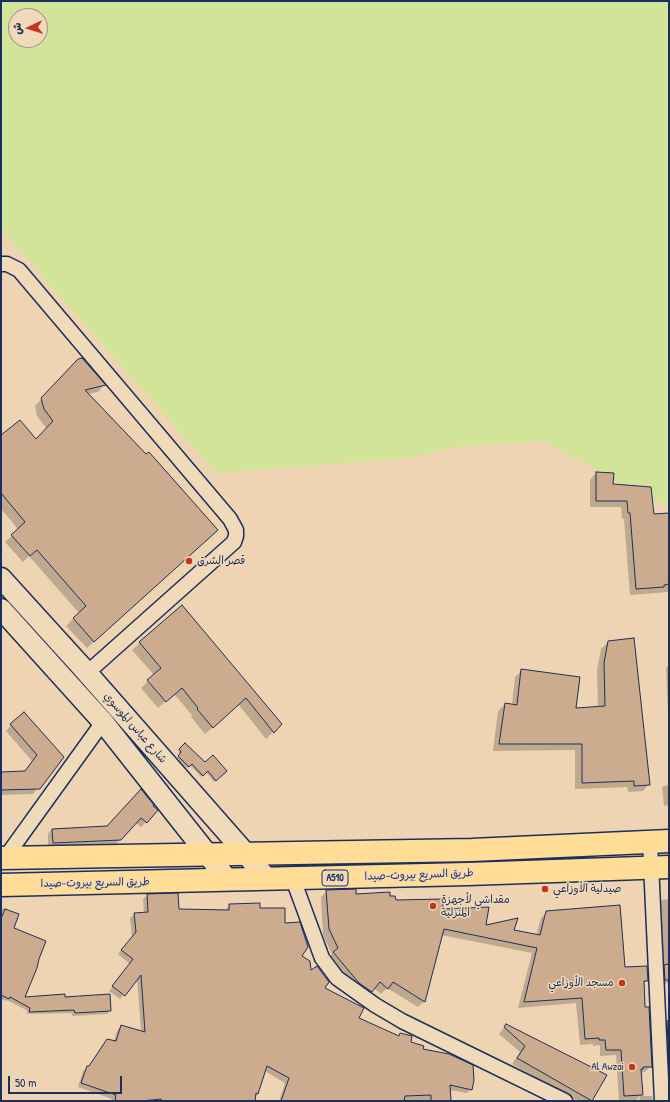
<!DOCTYPE html>
<html>
<head>
<meta charset="utf-8">
<style>
	body { margin:0 }
	#map { position:relative; width:670px; height:1102px; overflow:hidden; background:#eed4b2; font-family:"Patrick Hand","Playpen Sans Arabic",sans-serif }
	canvas { display:block }
	.frame { position:absolute; inset:0; border:2px solid #1b2f5e; pointer-events:none }
	.north { position:absolute; left:8px; top:8px; width:40px; height:40px; box-sizing:border-box; background:#f0dab9; border:1px solid #9b9695; border-radius:50%; rotate:266deg; font-size:11px; font-weight:700; line-height:16px; text-align:center; color:#1b2f5e }
	.north::after { content:''; display:block; margin:auto; width:14px; height:18px; background:#c8321e; clip-path:polygon(50% 0,100% 100%,50% 72%,0 100%) }
	.scale { position:absolute; left:8px; top:1076px; width:114px; height:18px; box-sizing:border-box; border:2px solid #1b2f5e; border-top:0; padding-left:5px; font-size:12px; line-height:14px; white-space:nowrap; color:#1b2f5e; -webkit-text-stroke:3px #f0dab9; paint-order:stroke }
</style>
</head>
<body>
<div id="map">
<canvas width="670" height="1102"></canvas>
<div class="frame"></div>
<div class="north">ش</div>
<div class="scale">50 m</div>
</div>
<script>
const ctx = document.querySelector('canvas').getContext('2d');
ctx.lineJoin = 'round';
function fillPath(path, color) { ctx.fillStyle = color; ctx.fill(path, 'evenodd'); }
const shape = rows => new Path2D(rows.map(r => 'M' + r).join(''));
function trace(path, color, width, dash) { ctx.strokeStyle = color; ctx.lineWidth = width; ctx.lineCap = dash ? 'butt' : 'round'; ctx.setLineDash(dash || []); ctx.stroke(path); }
function write(font, color, halo, rows, align = 'center') {
  ctx.font = font + ' "Patrick Hand","Playpen Sans Arabic",sans-serif'; ctx.lineWidth = 3; ctx.setLineDash([]); ctx.textBaseline = 'middle'; ctx.strokeStyle = halo; ctx.fillStyle = color; for (const [text, x, y, turn = 0] of rows) {
    ctx.save(); ctx.translate(x, y); ctx.rotate((+turn || 0) * Math.PI / 180); ctx.textAlign = isNaN(turn) ? turn : align; if (halo) ctx.strokeText(text, 0, 0); ctx.fillText(text, 0, 0); ctx.restore();
  }
}
fillPath(shape([
	[1,1,669,1,669,506,645,497,544,441,454,447,410,458,216,473,1,229],
	[16,16,40,16,40,40,16,40]
]), '#d2e498');
fillPath(shape([
	[82,359,104,385,98,392,88,394,210,537,87,648,66,626,79,613,29,556,23,562,5,542,19,530,1,509,1,437,36,440,47,429,37,416,35,406,79,360],
	[596,473,653,515,669,514,669,595,669,592,630,595,624,519,622,519,621,507,590,507,590,480],
	[182,606,281,724,266,739,239,705,205,734,191,717,192,715,174,694,158,708,141,688,154,675,132,650],
	[608,642,649,784,643,791,628,792,627,787,575,789,575,750,493,751,498,711,505,704,512,705,515,677,522,670,575,709,598,707,597,670,601,649],
	[669,665,669,711,668,711,666,668],
	[11,725,62,757,33,794,1,795,1,773,24,772,32,761,6,731],
	[185,745,205,763,226,771,214,782,206,772,201,777,190,765,187,768,177,758,181,754,178,752],
	[669,785,669,805,664,806,662,787,664,786],
	[152,806,157,811,141,827,136,823,115,845,48,847,48,834,52,829,107,827],
	[327,891,355,895,390,897,395,901,442,910,485,927,513,930,536,936,541,918,547,912,625,968,647,980,643,984,651,1066,645,1072,640,1073,642,1094,636,1100,619,1101,616,1055,600,1056,600,1045,593,1046,593,1044,580,1045,576,1003,518,1008,532,953,441,935,424,1002,418,1007,387,988,381,994,374,988,365,997,328,959,332,954,323,935,321,897],
	[148,895,178,910,225,911,230,905,259,909,284,925,300,957,310,972,324,988,357,1019,397,1037,401,1034,410,1042,422,1049,471,1089,467,1093,449,1090,450,1101,279,1101,285,1083,265,1071,255,1101,112,1101,112,1099,78,1087,83,1071,88,1067,108,1040,114,1041,117,1031,121,1026,141,1032,137,978,120,999,109,991,130,964,118,954,132,937,130,918,135,914,144,913,143,899],
	[669,899,669,983,661,984,657,904,662,900],
	[1,908,18,914,13,928,24,998,110,1010,107,1014,72,1016,72,1013,27,1014,28,1011,7,1000,6,1001,1,999],
	[669,1021,669,1069,665,1069,663,1026],
	[506,1025,591,1100,577,1101,512,1064,520,1052,499,1034],
	[639,1096,652,1096,653,1101,640,1101]
]), '#0003');
const building = shape([
	[82,358,106,385,85,390,146,454,149,452,218,530,94,642,73,618,86,606,37,550,30,556,11,535,25,522,1,493,1,435,20,420,36,439,53,421,44,409,41,398,78,359,82,358],
	[596,472,614,473,613,484,651,487,654,514,669,513,669,584,664,585,664,587,636,589,630,513,628,513,627,501,596,501,596,472],
	[182,605,282,724,274,733,246,698,213,728,197,709,198,708,182,688,166,702,147,680,161,668,139,642,182,605],
	[634,638,650,785,634,786,634,781,582,783,582,744,499,744,505,703,517,705,521,669,580,677,576,708,605,706,604,663,608,641,634,638],
	[24,712,64,757,40,789,1,790,1,772,25,771,37,755,10,724,24,712],
	[185,743,205,762,213,755,227,771,216,781,208,771,203,776,192,764,189,767,178,756,181,752,179,749,185,743],
	[141,789,154,805,153,806,158,810,147,823,141,818,121,840,53,843,52,829,107,826,141,789],
	[356,889,356,894,390,892,390,896,395,896,396,900,443,899,443,909,489,907,486,925,518,918,514,930,540,935,546,911,620,905,625,967,647,966,648,981,644,981,645,1007,649,1007,652,1067,643,1067,643,1069,641,1069,643,1095,624,1096,621,1050,606,1050,605,1040,599,1040,599,1038,585,1039,582,998,524,1002,537,948,444,929,425,1002,393,982,388,989,380,982,372,992,359,983,333,952,338,948,329,929,326,890,356,889],
	[178,893,179,909,229,910,229,904,260,903,260,908,285,908,285,923,300,922,308,947,302,956,310,961,311,970,317,966,329,982,325,988,364,1008,359,1018,399,1036,400,1033,412,1036,411,1042,424,1046,423,1049,449,1054,473,1065,474,1080,472,1090,450,1085,451,1101,431,1101,431,1095,405,1096,404,1101,281,1101,289,1078,267,1066,258,1094,256,1093,255,1101,161,1101,161,1099,142,1101,115,1101,116,1095,81,1083,87,1066,89,1066,107,1039,116,1041,121,1025,145,1032,141,975,125,996,112,986,133,959,121,950,136,932,134,913,148,912,147,894,178,893],
	[5,909,19,914,14,928,46,941,39,959,37,968,25,997,65,994,65,997,110,994,111,1011,75,1013,74,1010,29,1012,30,1008,10,997,9,999,1,995,1,919,5,909],
	[669,964,669,980,665,980,664,965,669,964],
	[669,1020,669,1043,668,1043,667,1021,669,1020],
	[506,1024,607,1075,592,1101,517,1058,525,1046,504,1027,506,1024]
]);
fillPath(building, '#ccab8e');
trace(building, '#1b2f5e', 1);
const street = shape([
	[1,264,7,264,19,270,230,519,236,530,236,536,234,542,87,673],
	[650,842,662,1101],
	[5,858,103,722],
	[293,879,322,958,337,978,375,1005,402,1021,565,1101]
]);
const secondary = shape([
	[1,578,81,666,247,855,267,879],
	[1,609,103,722,227,879]
]);
const highway = shape([
	[1,858,472,850,669,841],
	[1,885,468,874,669,867]
]);
trace(street, '#1b2f5e', 17);
trace(secondary, '#1b2f5e', 23);
trace(highway, '#1b2f5e', 25);
trace(street, '#f0dab9', 14);
trace(secondary, '#f0dab9', 20);
trace(highway, '#ffdd96', 22);
for (const [x, y, r, color] of [
	[189,561,4,"#c8321e"],
	[545,889,4,"#c8321e"],
	[433,906,4,"#c8321e"],
	[622,983,4,"#c8321e"],
	[632,1067,4,"#c8321e"]
]) { const dot = new Path2D(); dot.arc(x, y, r, 0, 2 * Math.PI); ctx.fillStyle = color; ctx.fill(dot); trace(dot, '#f0dab9', 1.5); }
for (const [x, y, w] of [
	[335,878,26]
]) { const box = new Path2D(); box.roundRect(x - w / 2, y - 8, w, 16, 3); ctx.fillStyle = '#f0dab9'; ctx.fill(box); trace(box, '#1b2f5e', 1); }
write('bold 10px', '#1b2f5e', null, [
	["A510",335,878]
]);
write('11px', '#1b2f5e', '#f0dab9', [
	["قصر الشرق",197,561],
	["صيدلية الأوزاعي",553,889],
	["مقداشي لأجهزة",441,900],
	["المنزلية",441,913],
	["مسجد الأوزاعي",614,983,"right"],
	["Al Awzai",624,1067,"right"]
], 'left');
write('11px', '#1b2f5e', '#f0dab9', [
	["شارع عباس الموسوي",135,728,49],
	["طريق السريع بيروت-صيدا",419,875,-2],
	["طريق السريع بيروت-صيدا",95,883,-1]
]);
</script>
</body>
</html>
